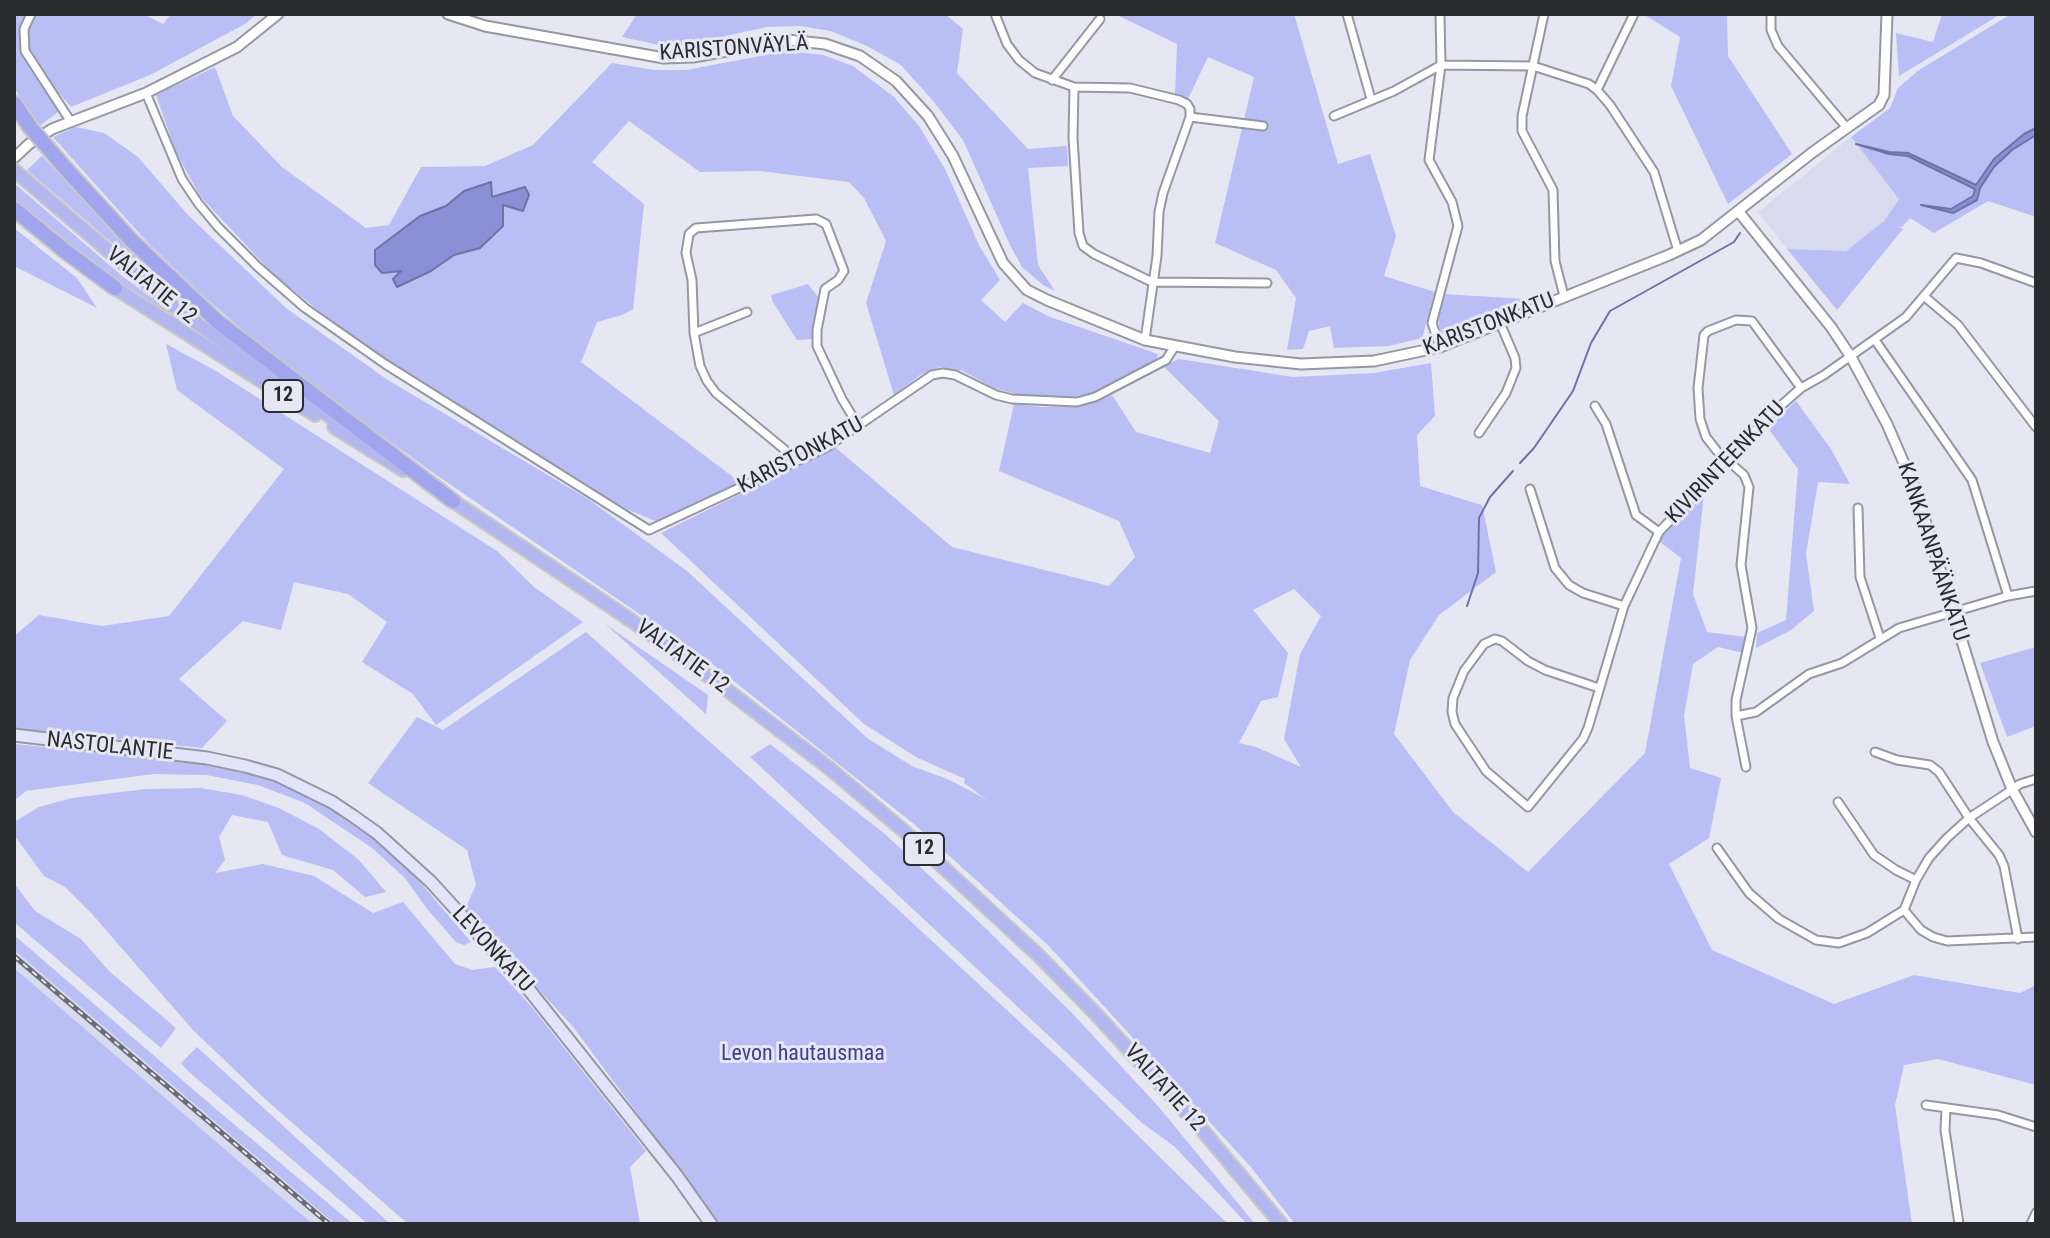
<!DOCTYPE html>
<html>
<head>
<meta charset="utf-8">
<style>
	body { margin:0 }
	#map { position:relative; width:2050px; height:1238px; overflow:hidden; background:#e6e7f3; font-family:"Roboto Condensed",sans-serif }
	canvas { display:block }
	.frame { position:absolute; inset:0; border:16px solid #2b2c30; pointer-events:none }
</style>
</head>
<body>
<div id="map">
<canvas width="2050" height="1238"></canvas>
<div class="frame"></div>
</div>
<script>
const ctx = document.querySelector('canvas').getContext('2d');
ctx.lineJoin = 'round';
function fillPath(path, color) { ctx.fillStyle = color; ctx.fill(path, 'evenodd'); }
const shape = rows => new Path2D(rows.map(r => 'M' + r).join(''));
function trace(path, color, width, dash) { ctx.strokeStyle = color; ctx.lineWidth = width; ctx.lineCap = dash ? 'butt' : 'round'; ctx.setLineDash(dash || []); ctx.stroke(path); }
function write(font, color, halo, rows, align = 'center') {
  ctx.font = font + ' "Roboto Condensed",sans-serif'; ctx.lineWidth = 6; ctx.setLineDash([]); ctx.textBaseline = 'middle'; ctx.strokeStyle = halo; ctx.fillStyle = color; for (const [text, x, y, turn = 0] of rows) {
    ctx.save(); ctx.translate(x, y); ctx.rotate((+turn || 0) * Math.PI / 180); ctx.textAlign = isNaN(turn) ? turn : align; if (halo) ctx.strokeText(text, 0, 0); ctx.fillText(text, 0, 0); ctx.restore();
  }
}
fillPath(shape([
	[1851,137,1899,199,1884,221,1846,251,1787,249,1758,212],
	[14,950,335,1224,313,1224,263,1182,14,968]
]), '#d8daed');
fillPath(shape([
	[14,14,27,14,20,28,22,51,42,87,59,111,40,126,14,88],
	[36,14,143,14,163,24,171,14,257,14,245,24,150,75,71,107,51,84,29,49,28,30],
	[637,14,945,14,963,29,957,73,1028,149,1067,146,1068,166,1028,168,1038,265,1055,291,1043,285,1022,267,1010,245,963,140,934,102,901,65,867,46,831,31,799,26,766,27,690,44,659,45,622,37],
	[1115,14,1294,14,1338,164,1370,154,1396,236,1384,276,1435,292,1422,338,1389,346,1334,348,1330,326,1309,331,1303,349,1287,350,1296,298,1276,270,1215,243,1254,77,1208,57,1188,99,1175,95,1177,44],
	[1643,14,1727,14,1728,56,1792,154,1728,204,1671,86,1680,37],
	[1942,14,2001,14,1899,76,1896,33,1933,42],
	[2011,14,2036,14,2036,217,1988,201,1934,233,1910,218,1902,227,1897,226,1903,229,1837,310,1787,249,1846,251,1884,221,1899,199,1851,137,1890,108,1898,88,1919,70],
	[787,51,823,55,853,66,894,97,919,126,945,169,979,245,1000,280,981,300,1005,322,1023,303,1050,317,1158,354,1156,361,1094,393,1072,397,1020,395,994,388,963,371,940,367,920,375,894,395,866,303,886,241,864,198,849,182,760,171,700,172,629,121,592,162,644,204,633,309,622,315,597,322,581,362,741,483,660,523,624,508,363,346,273,274,200,196,176,152,156,95,215,67,233,116,282,167,366,228,389,225,421,167,485,166,533,145,612,63,654,70,686,70],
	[76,127,104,133,138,157,188,215,286,308,388,380,588,499,687,571,867,738,912,766,950,780,987,800,964,783,965,779,916,757,864,724,661,533,835,447,952,547,1109,586,1135,557,1119,521,999,471,1014,404,1042,407,1078,406,1099,401,1112,395,1136,432,1210,453,1219,421,1163,366,1179,359,1293,377,1374,373,1431,363,1435,416,1417,435,1420,486,1482,505,1496,572,1439,615,1410,660,1394,734,1453,812,1528,872,1645,753,1681,558,1660,542,1664,534,1704,494,1693,594,1707,632,1746,637,1744,653,1718,647,1693,664,1684,716,1690,768,1721,778,1709,838,1669,864,1712,950,1834,1004,1914,975,2020,993,2036,985,2036,1085,1938,1059,1904,1065,1895,1105,1912,1224,1295,1224,1250,1166,1048,945,914,824,711,663,435,474,281,363,201,294,147,242,53,137],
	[1294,589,1321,616,1300,654,1284,739,1301,767,1256,747,1239,743,1261,701,1278,697,1288,653,1253,610],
	[42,156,122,240,196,309,126,255,27,170],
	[15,184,121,275,197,333,96,269,59,241,14,202],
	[14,228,77,278,97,308,14,266],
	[808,284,819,298,812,339,797,340,773,302,771,295],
	[1443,294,1526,299,1441,334,1437,315],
	[166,344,216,371,497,551,534,587,583,622,436,725,413,694,362,662,387,622,348,594,294,582,281,630,243,621,179,679,227,721,202,748,14,728,14,636,39,615,102,626,169,616,284,469,177,390],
	[1796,401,1831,449,1850,484,1818,482,1806,554,1814,611,1791,630,1756,648,1757,633,1786,620,1798,469,1768,428],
	[605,624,708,695,706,714],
	[586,632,879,892,1063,1062,1228,1224,719,1224,574,1028,465,909,476,885,467,850,368,783,417,717,443,730],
	[2036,647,2036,726,2007,737,1980,663],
	[14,744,206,763,258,776,304,793,348,818,386,848,420,882,471,942,464,945,456,942,427,909,405,878,372,848,305,803,258,785,206,775,153,774,26,791,14,801],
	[770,744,885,834,979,922,1071,1012,1158,1106,1255,1224,1247,1224,1175,1147,1141,1122,750,757],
	[200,788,242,795,279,808,319,829,359,860,386,892,365,897,333,870,282,855,268,822,232,815,219,837,225,860,215,873,263,864,314,876,373,913,403,902,455,964,472,970,495,967,531,1006,646,1151,630,1167,640,1224,408,1224,265,1099,192,1029,92,914,65,887,44,876,14,835,14,822,39,807,72,798,146,789],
	[14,883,35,911,81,939,109,971,176,1028,161,1048,14,922],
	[14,935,217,1110,353,1224,335,1224,14,950],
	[14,968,263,1182,313,1224,14,1224],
	[197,1047,387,1221,390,1224,368,1224,189,1072,181,1063]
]), '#b9bef5');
const water = shape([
	[2036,128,2036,135,2012,150,1994,167,1980,188,1977,200,1953,213,1921,205,1951,209,1973,196,1975,189,1908,156,1889,154,1856,144,1889,152,1908,153,1976,185,1994,159,2024,134,2036,128],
	[491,182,492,197,525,187,529,195,523,211,503,205,503,226,480,248,454,255,431,271,397,287,393,279,401,271,382,273,375,265,375,250,420,216,446,206,464,191,491,182]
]);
fillPath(water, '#8b90d6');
trace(water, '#6e72a4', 2);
trace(shape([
	[1520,463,1534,448,1573,391,1591,343,1610,311,1734,242,1740,233],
	[1467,606,1478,573,1479,518,1490,497,1513,471]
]), '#6e72a4', 2);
const minor = shape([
	[31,14,24,29,25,51,71,122],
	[995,14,1007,44,1019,60,1035,73,1074,87,1073,138,1079,233,1083,246,1094,254,1152,282,1267,283],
	[1347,14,1371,99],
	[1544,14,1522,116,1522,131,1553,190,1555,261,1564,296],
	[1771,14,1771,30,1778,46,1847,128],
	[1052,80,1100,19],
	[1074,87,1130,88,1179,100,1187,104,1190,109,1190,117,1163,193,1159,212,1157,256,1145,340],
	[1597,90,1634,14],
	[146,93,182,179,198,203,218,227,258,267,305,308,385,364,649,530,827,447,932,375,943,373,955,375,996,395,1012,399,1077,402,1095,397,1166,360,1175,346],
	[1334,116,1394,91,1441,65,1533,66,1589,84,1597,90,1610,105,1654,172,1678,251],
	[1190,117,1263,126],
	[1925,297,1958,325,2036,427],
	[694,333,747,312],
	[1875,340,1972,480,2008,596],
	[1440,347,1432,323,1458,226,1452,202,1429,160,1441,65,1440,14],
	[1595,406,1606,424,1636,515,1659,532],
	[1479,433,1506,393,1516,368,1515,358,1500,323],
	[793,463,785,450,716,393,707,381,700,366,694,333,692,280,686,253,689,234,696,228,816,219,826,224,844,271,838,280,825,289,817,330,817,346,842,399,859,427],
	[1530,489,1555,568,1569,585,1583,593,1624,606],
	[1858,508,1860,577,1880,638],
	[1599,688,1545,670,1528,661,1502,641,1495,639,1484,644,1464,671,1453,698,1452,712,1455,724,1486,771,1528,807,1583,739,1588,728,1624,606,1659,532,1769,416,1801,388,1824,375,1906,317,1956,258,1981,263,2036,283],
	[1736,716,1756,712,1809,674,1842,663,1899,628,2008,596,2036,591],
	[1875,752,1897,760,1930,765,1939,772,1969,818,1999,855,2004,866,2018,939],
	[1746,767,1736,716,1736,700,1752,628,1741,565,1749,487,1744,475,1717,451,1706,437,1700,419,1698,388,1704,335,1708,331,1736,320,1752,321,1801,388],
	[1838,802,1874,855,1896,870,1916,880],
	[1717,848,1749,893,1779,919,1816,940,1839,943,1867,933,1904,910,1916,880,1929,858,1947,838,1969,818,2007,793,2020,784,2036,779],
	[1904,910,1921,930,1933,937,1947,941,2036,937],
	[1926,1105,1998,1115,2036,1127],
	[1946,1108,1945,1130,1959,1224],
	[2031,1224,2036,1213]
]);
const tertiary = shape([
	[448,14,485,26,664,58,693,57,788,40,825,44,860,56,896,81,928,116,953,156,1003,263,1027,290,1047,300,1145,340,1235,357,1301,364,1374,361,1440,347,1669,255,1701,240,1813,152,1879,105,1884,95,1887,14],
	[14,158,29,144,52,129,146,93,237,47,278,14],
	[1739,212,1831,327,1851,357,1887,424,1916,491,1993,742,2012,789,2036,832]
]);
const secondary = shape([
	[14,735,207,758,245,766,277,775,332,802,353,816,377,833,431,882,530,991,677,1176,711,1224]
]);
const trunk = shape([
	[14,170,175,308,346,428],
	[115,288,315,415],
	[334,427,403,470],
	[447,497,632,621,723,687,829,768,905,832,1038,955,1094,1012,1203,1131,1281,1224]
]);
const motorway = shape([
	[14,103,30,127],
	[66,169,132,241,218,322,453,501],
	[14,209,65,251,115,288]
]);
trace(minor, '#9597a2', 11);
trace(tertiary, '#9597a2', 13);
trace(secondary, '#9597a2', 15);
trace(trunk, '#c8c8c9', 16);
trace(motorway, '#c8c8c9', 18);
trace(minor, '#fff', 7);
trace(tertiary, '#fff', 9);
trace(secondary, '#e2e4fa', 11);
trace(trunk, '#b3b7f0', 12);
trace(motorway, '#a0a5ed', 14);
const rail = shape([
	[14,956,329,1224]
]);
trace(rail, '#6b6c73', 5);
trace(rail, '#e6e7f3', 2, [6]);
const motorwayBridge = shape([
	[30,127,66,169]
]);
trace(motorwayBridge, '#c8c8c9', 18, []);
trace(motorwayBridge, '#a0a5ed', 14);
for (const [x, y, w] of [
	[283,396,40],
	[924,849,40]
]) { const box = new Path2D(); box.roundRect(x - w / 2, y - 16, w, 32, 6); ctx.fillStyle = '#e6e7f3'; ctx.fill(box); trace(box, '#2b2c30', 2); }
write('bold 20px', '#2b2c30', null, [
	["12",283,396],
	["12",924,849]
]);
write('22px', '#2b2c30', '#e6e7f3', [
	["KARISTONVÄYLÄ",734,49,-4],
	["VALTATIE 12",151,286,39],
	["KARISTONKATU",1489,325,-21],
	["KARISTONKATU",801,456,-28],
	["KIVIRINTEENKATU",1726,463,-46],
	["KANKAANPÄÄNKATU",1932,552,72],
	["VALTATIE 12",682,657,36],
	["NASTOLANTIE",110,747,6],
	["LEVONKATU",492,950,47],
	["VALTATIE 12",1164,1088,48]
]);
write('22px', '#423f93', '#e6e7f3', [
	["Levon hautausmaa",803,1054]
]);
</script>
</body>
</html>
